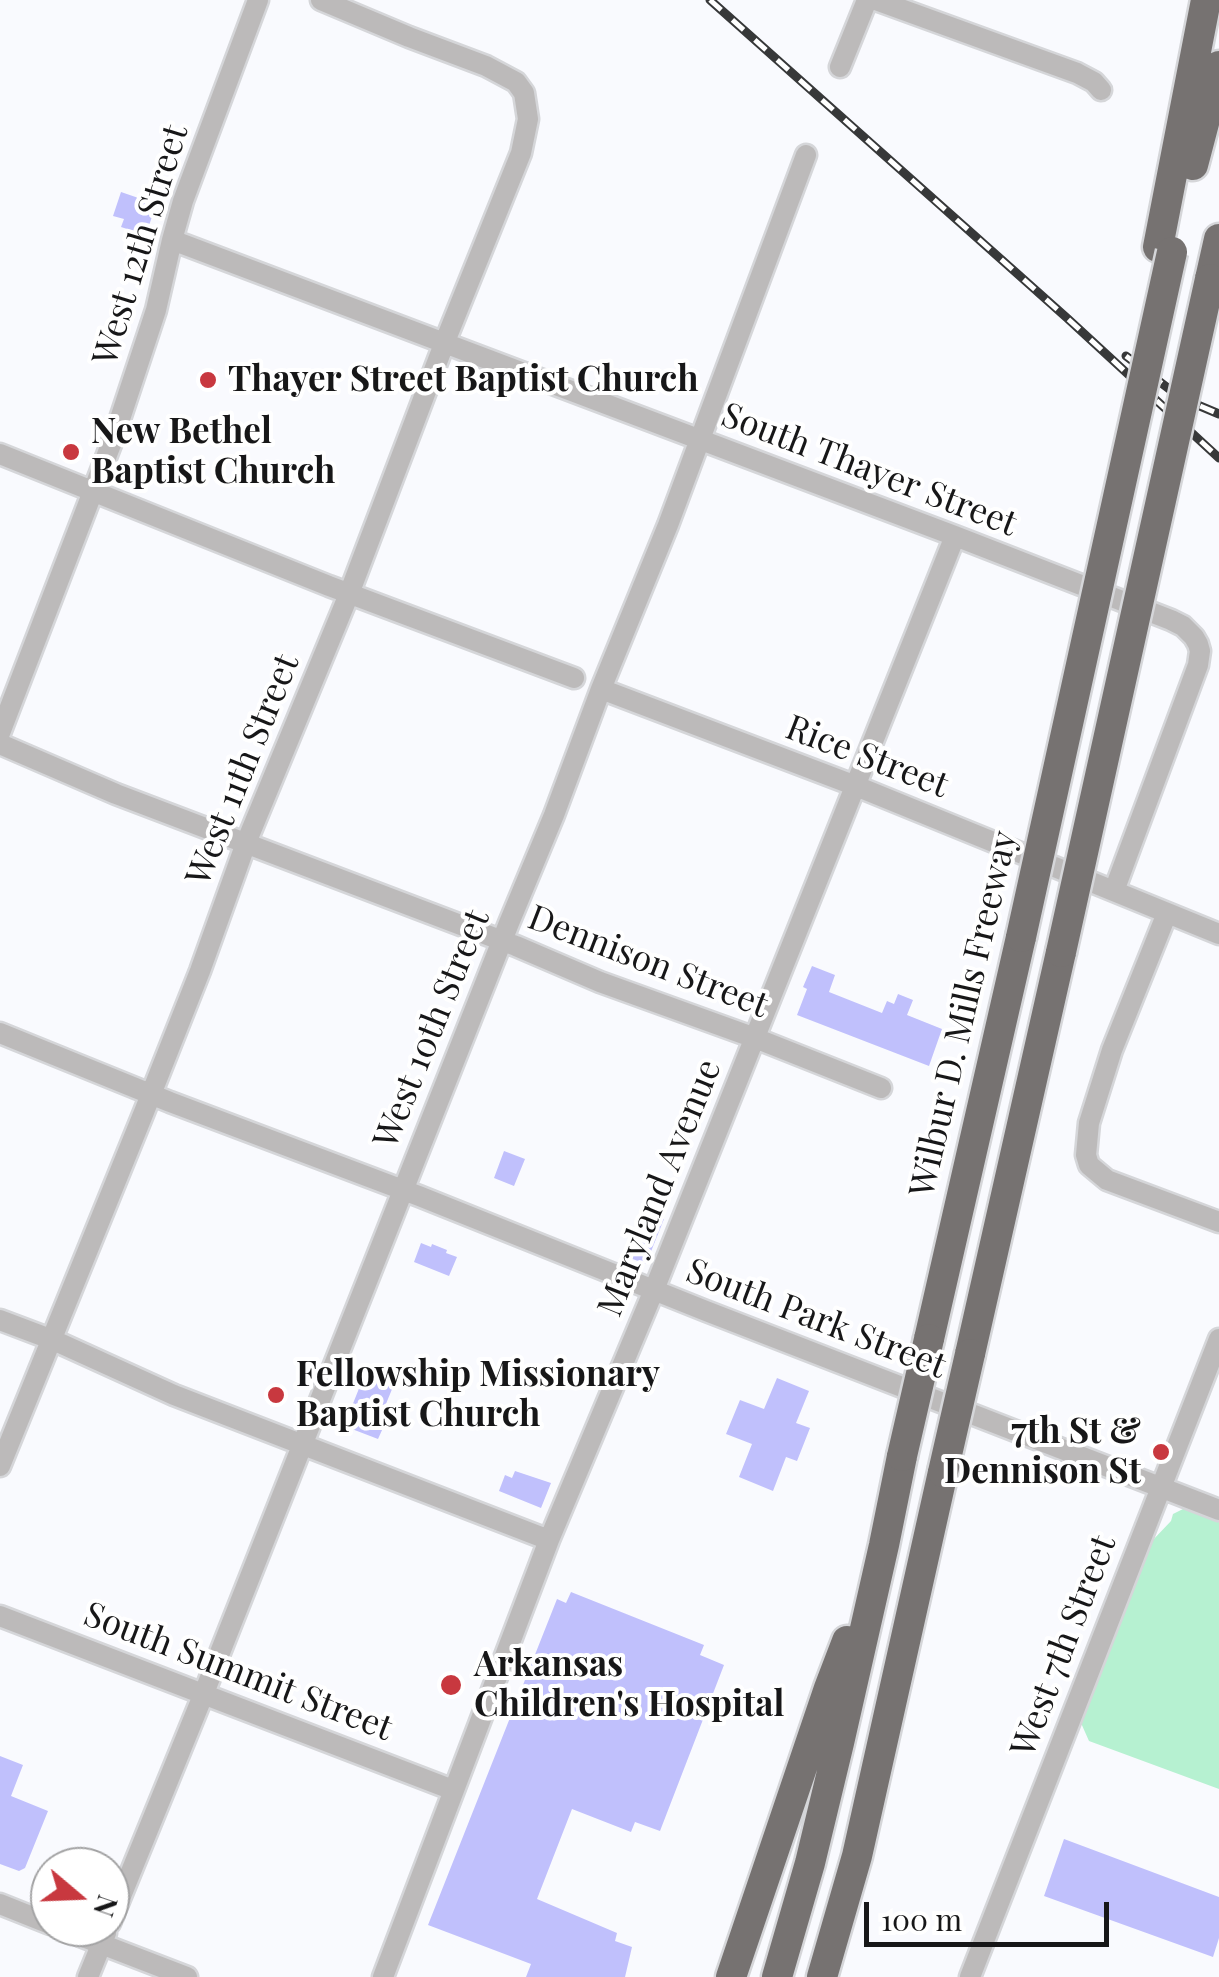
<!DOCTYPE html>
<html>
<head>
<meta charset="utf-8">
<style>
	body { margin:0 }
	#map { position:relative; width:1219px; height:1977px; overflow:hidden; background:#f9fafe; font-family:"Playfair Display",serif }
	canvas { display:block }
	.north { position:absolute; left:30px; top:1847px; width:100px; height:100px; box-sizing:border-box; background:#fff; border:2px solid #a2a2a3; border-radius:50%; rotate:109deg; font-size:28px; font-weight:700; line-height:40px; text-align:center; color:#171718 }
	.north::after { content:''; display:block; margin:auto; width:35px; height:45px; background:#c8383f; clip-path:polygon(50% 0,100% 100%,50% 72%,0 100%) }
	.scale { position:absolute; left:864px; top:1902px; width:245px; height:45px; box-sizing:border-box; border:5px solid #171718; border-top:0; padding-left:12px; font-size:30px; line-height:35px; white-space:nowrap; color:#171718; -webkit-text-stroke:8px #fff; paint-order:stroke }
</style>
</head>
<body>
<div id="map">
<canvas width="1219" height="1977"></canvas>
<div class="north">N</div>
<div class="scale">100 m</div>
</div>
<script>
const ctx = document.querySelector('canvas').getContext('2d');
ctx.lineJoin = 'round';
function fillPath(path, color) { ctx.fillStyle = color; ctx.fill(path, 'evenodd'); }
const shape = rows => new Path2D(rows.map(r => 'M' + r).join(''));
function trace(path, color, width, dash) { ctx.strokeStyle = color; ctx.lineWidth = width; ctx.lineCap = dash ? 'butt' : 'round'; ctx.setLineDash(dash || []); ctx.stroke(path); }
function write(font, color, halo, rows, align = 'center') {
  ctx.font = font + ' "Playfair Display",serif'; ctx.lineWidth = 8; ctx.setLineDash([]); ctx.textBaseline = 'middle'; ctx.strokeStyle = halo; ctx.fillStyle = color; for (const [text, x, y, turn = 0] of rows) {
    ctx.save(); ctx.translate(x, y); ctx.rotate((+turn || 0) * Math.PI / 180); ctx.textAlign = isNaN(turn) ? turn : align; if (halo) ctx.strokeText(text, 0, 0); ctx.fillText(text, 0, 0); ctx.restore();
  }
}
fillPath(shape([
	[1189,1506,1219,1516,1219,1789,1089,1741,1081,1723,1151,1542,1171,1521,1173,1514]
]), '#b6f1d1');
fillPath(shape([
	[121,192,156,204,146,235,121,227,124,219,113,216],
	[812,966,835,975,829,992,882,1013,887,1001,894,1004,898,994,913,1000,907,1015,942,1029,929,1066,797,1015,807,989,803,987],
	[504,1151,525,1159,514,1186,494,1178],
	[647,1212,664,1219,646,1264,630,1258],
	[421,1243,431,1247,432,1244,447,1250,446,1253,457,1257,449,1276,414,1262],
	[368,1366,397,1377,381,1416,387,1419,378,1439,344,1426],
	[777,1378,809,1391,796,1423,810,1428,797,1461,786,1457,773,1491,739,1477,752,1444,726,1434,740,1400,764,1409],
	[515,1471,551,1483,541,1508,499,1491,505,1475,512,1478],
	[571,1592,704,1645,700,1655,724,1665,660,1831,635,1822,631,1832,572,1809,537,1899,617,1933,615,1941,632,1947,625,1977,526,1977,531,1964,428,1925,557,1599,566,1603],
	[0,1756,23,1765,11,1796,48,1811,25,1868,19,1871,0,1864],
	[1064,1839,1219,1897,1219,1938,1213,1957,1044,1896]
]), '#c0c0fc');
const minor = shape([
	[876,0,1077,73,1094,82,1101,90],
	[840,67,867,0],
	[172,240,955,536,1171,620,1183,626,1194,637,1198,644,1200,651,1198,665,1114,891],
	[0,454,329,586,574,678],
	[601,689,856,786,1219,934],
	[0,733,115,434,156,310,172,240,183,201,258,0],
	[0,744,116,794,516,946,600,982,755,1038,881,1088],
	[1167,913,1112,1050,1089,1123,1086,1155,1089,1165,1107,1180,1219,1222],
	[0,1033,170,1102,419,1196,706,1311,1219,1510],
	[0,1320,53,1340,174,1395,549,1540],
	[0,1466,144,1112,200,971,246,843,349,594,444,344,521,153,528,119,524,93,516,82,486,66,409,37,321,0],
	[0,1616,453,1790],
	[0,1904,50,1924],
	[110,1923,204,1693,509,923,554,815,601,689,668,525,806,155],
	[57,1927,187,1977],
	[88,1977,106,1933],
	[383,1977,549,1540,654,1290,955,536],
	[970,1977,1219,1339]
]);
const highway = shape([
	[1193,165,1219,66],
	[1158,247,1206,0],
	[1210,279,1219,239],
	[929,1339,1021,937],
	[970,1354,1061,952],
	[731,1977,829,1688,847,1641],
	[777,1977,810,1863,839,1743,884,1545,902,1456],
	[822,1977,857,1856,943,1472]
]);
trace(minor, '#d5d6d9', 25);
trace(highway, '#d5d6d9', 35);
trace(minor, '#bcbaba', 20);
trace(highway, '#767271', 30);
const rail = shape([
	[710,0,1067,318,1219,458],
	[1126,356,1181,398,1219,414]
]);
trace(rail, '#373839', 9);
trace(rail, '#fff', 5, [15]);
const highwayBridge = shape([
	[1021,937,1172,252],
	[1061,952,1210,279],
	[902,1456,929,1339],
	[943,1472,970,1354]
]);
trace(highwayBridge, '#d5d6d9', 35, []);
trace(highwayBridge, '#767271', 30);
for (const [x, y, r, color] of [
	[208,380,10,"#c8383f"],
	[71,452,10,"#c8383f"],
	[276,1395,10,"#c8383f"],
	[1161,1452,10,"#c8383f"],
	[451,1685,12,"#c8383f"]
]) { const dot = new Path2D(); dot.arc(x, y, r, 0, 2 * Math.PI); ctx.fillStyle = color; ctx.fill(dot); trace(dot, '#fff', 4); }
write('35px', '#171718', '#fff', [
	["West 12th Street",141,245,-73],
	["South Thayer Street",869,470,21],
	["Rice Street",867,757,21],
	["West 11th Street",243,770,-68],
	["Dennison Street",648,962,21],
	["Wilbur D. Mills Freeway",964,1014,-77],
	["West 10th Street",432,1029,-68],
	["Maryland Avenue",660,1188,-68],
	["South Park Street",816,1319,21],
	["West 7th Street",1064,1646,-69],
	["South Summit Street",238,1672,21]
]);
write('bold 35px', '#171718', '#fff', [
	["Thayer Street Baptist Church",228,380],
	["New Bethel",91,432],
	["Baptist Church",91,472],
	["Fellowship Missionary",296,1375],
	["Baptist Church",296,1415],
	["7th St &",1141,1432,"right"],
	["Dennison St",1141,1472,"right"],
	["Arkansas",474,1665],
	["Children's Hospital",474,1705]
], 'left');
</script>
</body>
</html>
